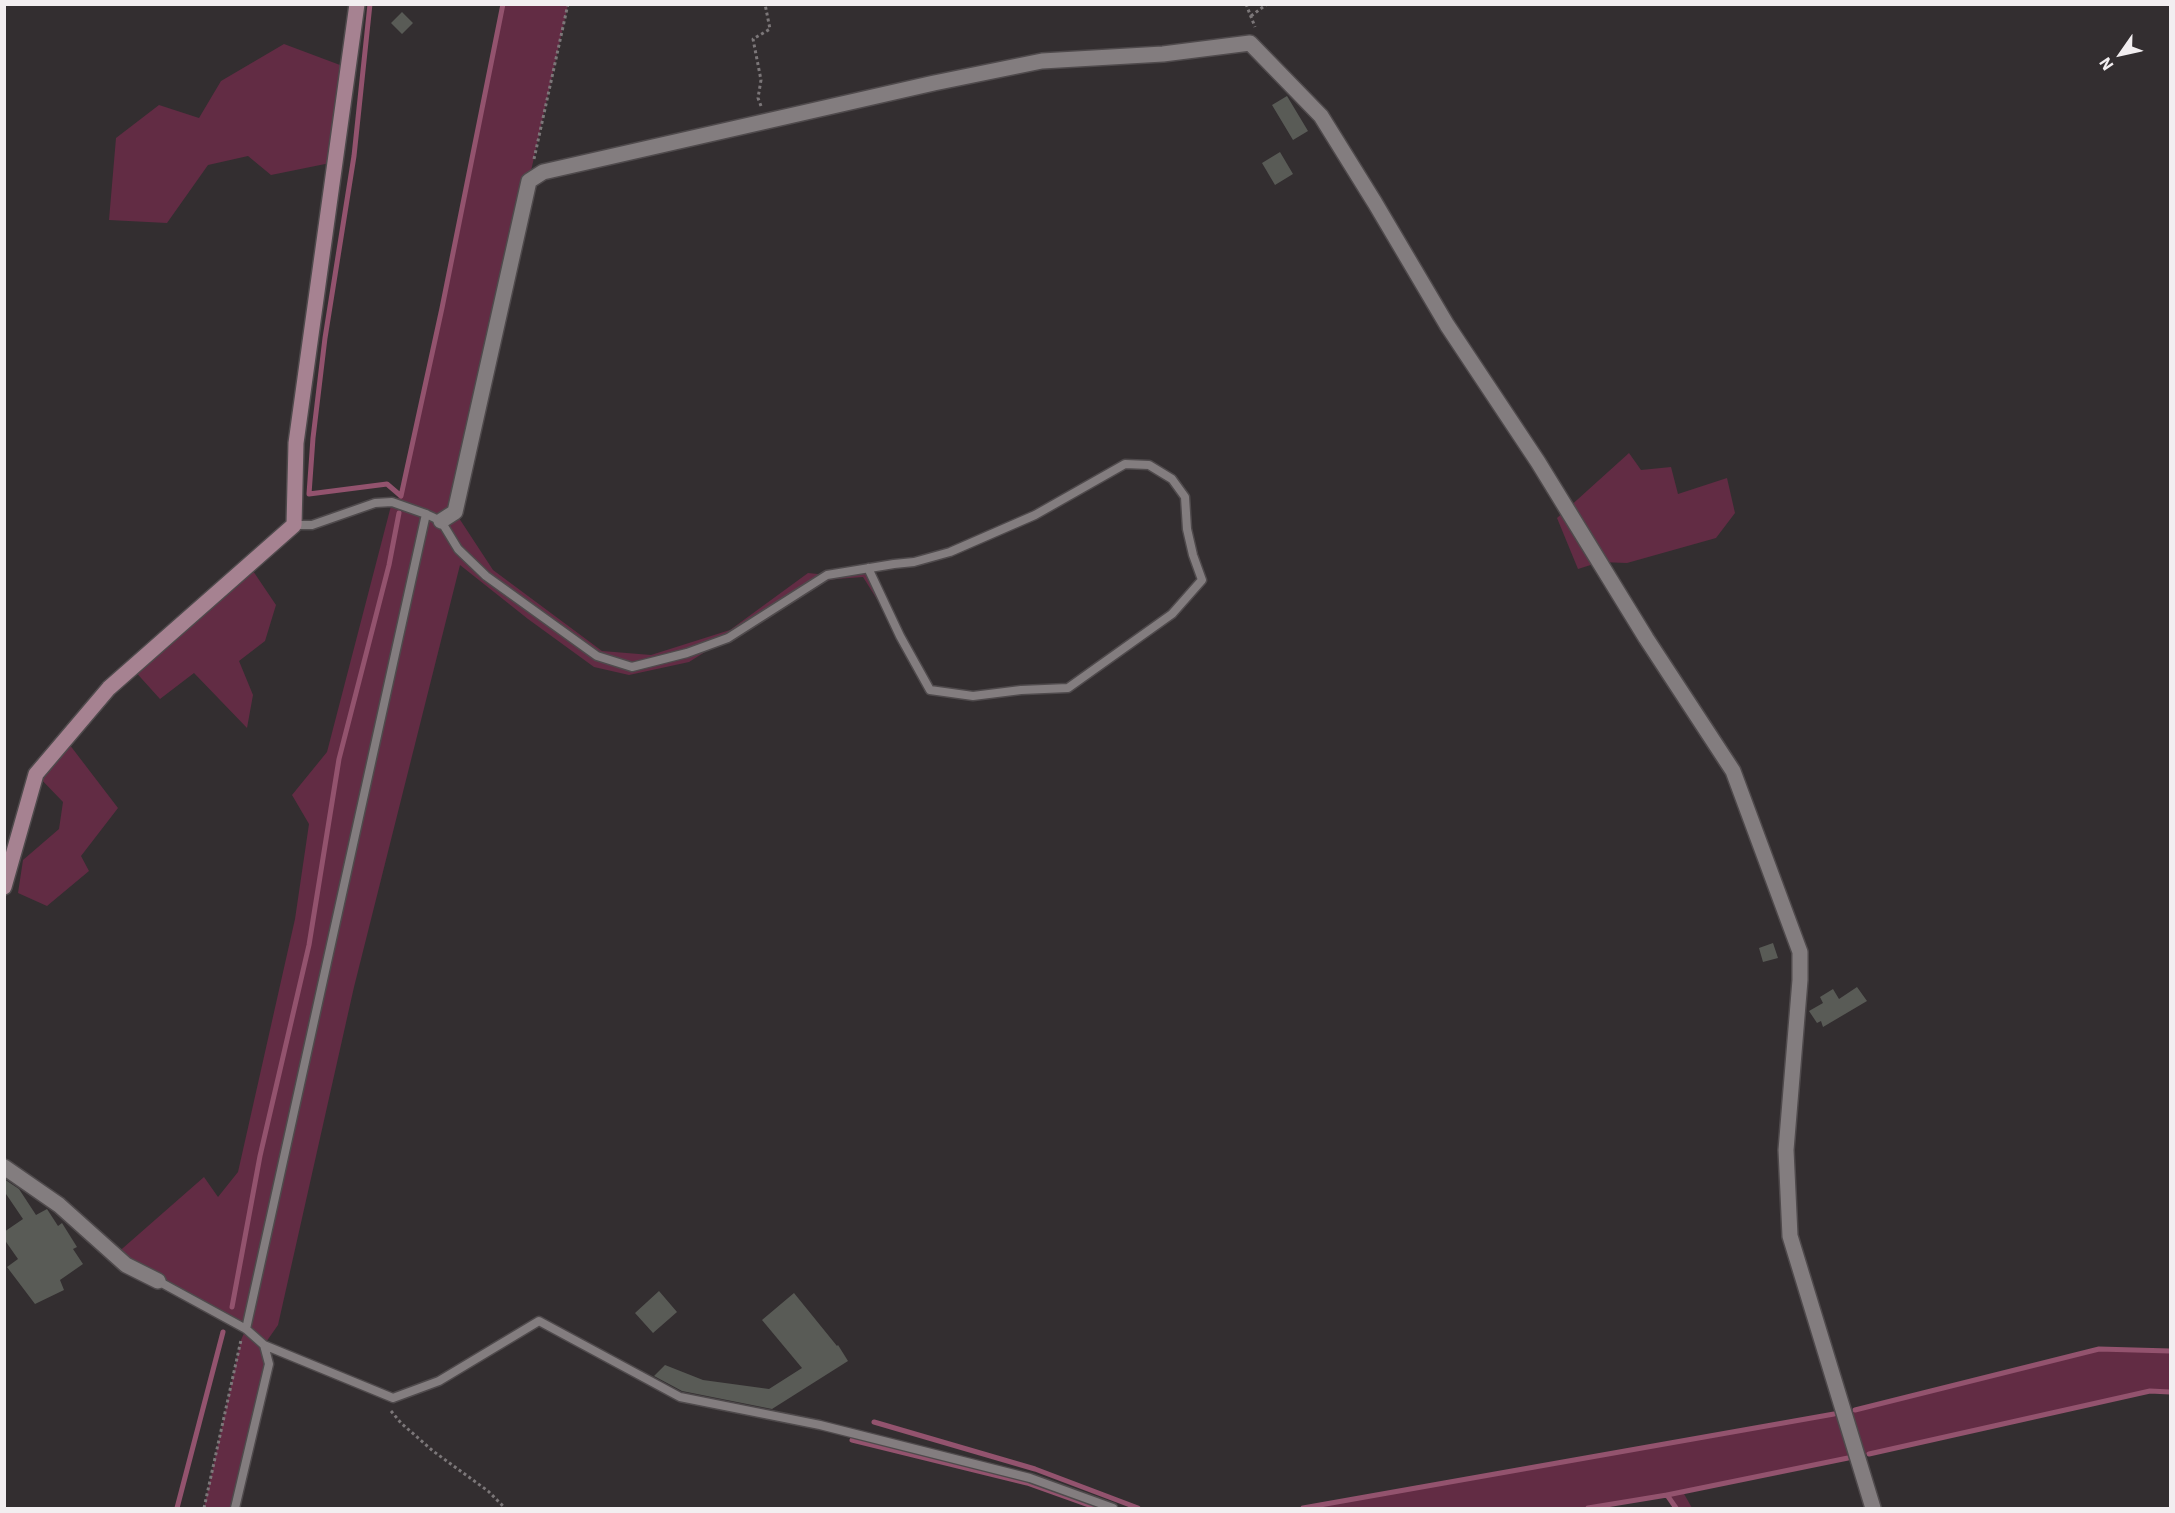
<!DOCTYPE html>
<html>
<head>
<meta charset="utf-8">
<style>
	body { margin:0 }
	#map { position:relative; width:2175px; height:1513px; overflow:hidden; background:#332e30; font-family:"IBM Plex Sans",sans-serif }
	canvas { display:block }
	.frame { position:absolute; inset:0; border:6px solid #f2eef0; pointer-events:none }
	.north { position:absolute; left:2091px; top:24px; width:60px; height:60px; -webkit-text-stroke:4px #332e30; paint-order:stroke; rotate:236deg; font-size:16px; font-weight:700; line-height:24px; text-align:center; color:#f2eef0 }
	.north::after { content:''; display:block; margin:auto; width:21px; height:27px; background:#f2eef0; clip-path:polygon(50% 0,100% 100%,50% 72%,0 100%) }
</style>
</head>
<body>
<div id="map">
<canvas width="2175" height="1513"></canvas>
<div class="frame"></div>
<div class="north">N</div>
</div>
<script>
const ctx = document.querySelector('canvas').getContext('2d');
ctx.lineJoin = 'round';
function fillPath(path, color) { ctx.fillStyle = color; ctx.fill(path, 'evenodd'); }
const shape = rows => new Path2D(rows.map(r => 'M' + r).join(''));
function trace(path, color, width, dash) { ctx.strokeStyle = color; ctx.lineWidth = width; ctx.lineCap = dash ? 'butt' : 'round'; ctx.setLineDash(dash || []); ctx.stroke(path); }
fillPath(shape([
	[503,5,568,5,455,512,493,570,602,651,651,655,730,630,808,573,827,575,868,568,900,636,863,577,836,579,815,583,689,662,629,675,594,667,528,619,460,565,354,987,278,1325,264,1345,269,1364,235,1508,204,1508,241,1340,246,1329,115,1255,204,1177,218,1197,238,1172,295,919,309,824,292,795,327,752,392,502,401,496,443,304],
	[284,44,348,68,335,162,271,175,248,156,208,165,167,223,109,220,116,138,159,105,199,118,221,81],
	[1629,453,1641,470,1671,467,1678,494,1727,478,1735,513,1716,538,1627,563,1600,562,1578,569,1557,518],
	[249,565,276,605,265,641,239,661,253,695,247,728,194,673,160,699,132,668],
	[66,740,118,808,81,856,89,871,47,906,18,893,23,860,59,829,63,802,36,774],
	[2099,1349,2170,1351,2170,1392,2150,1391,1848,1458,1683,1492,1692,1508,1675,1508,1667,1495,1588,1508,1303,1508,1844,1413]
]), '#622c44');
trace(shape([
	[370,4,354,156,325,338,313,438,309,494,387,484,401,496,442,308,503,4],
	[232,1307,260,1156,309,945,339,759,389,565,399,513],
	[1855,1410,2099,1349,2170,1351],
	[874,1422,1035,1469,1138,1508],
	[852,1440,1027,1483,1097,1508],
	[1869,1454,2150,1391,2170,1392],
	[1667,1495,1848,1458],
	[177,1508,223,1332],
	[1303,1508,1834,1414],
	[1588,1508,1667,1495,1676,1508]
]), '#93536e', 5);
fillPath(shape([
	[402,12,413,23,402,34,391,23],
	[1287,96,1308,131,1293,140,1272,105],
	[1280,152,1293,174,1275,185,1262,163],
	[1773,943,1778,958,1763,962,1759,948],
	[1857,987,1867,1001,1823,1027,1821,1021,1817,1023,1809,1011,1823,1003,1820,997,1833,989,1839,999],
	[4,1179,19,1189,36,1215,47,1209,58,1226,62,1223,77,1247,73,1249,83,1264,60,1280,64,1290,35,1304,7,1267,18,1259,4,1239,4,1232,23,1219,4,1191],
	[659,1291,677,1312,653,1333,635,1313],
	[794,1293,837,1346,838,1345,848,1361,772,1409,682,1391,654,1376,665,1365,703,1380,769,1389,802,1368,762,1320]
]), '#595b56');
const lane = shape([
	[294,525,312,525,375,503,392,502,426,514,441,521,458,549,486,576,597,656,632,667,687,653,728,638,827,575,894,564,914,562,950,552,1035,515,1125,464,1149,465,1172,479,1185,497,1187,529,1193,555,1202,580,1172,614,1068,688,1021,690,973,696,930,690,900,636,868,568],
	[158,1281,246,1329,264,1345,393,1398,439,1381,539,1321,680,1397,820,1425,1030,1478,1113,1508],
	[246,1329,426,514],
	[235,1508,269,1364,264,1345]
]);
const street = shape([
	[441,521,455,512,529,181,543,172,934,83,1042,61,1163,54,1250,43,1321,116,1375,203,1447,325,1538,462,1646,638,1733,771,1800,952,1800,980,1786,1150,1790,1236,1873,1508],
	[4,1167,59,1205,126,1265,158,1281]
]);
const secondary = shape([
	[4,887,36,774,109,688,294,525,296,443,357,4]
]);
trace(lane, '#4f4a4c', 11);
trace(street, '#4f4a4c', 18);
trace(secondary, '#4f4a4c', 18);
trace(shape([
	[1246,4,1255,27],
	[1251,16,1267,4],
	[761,106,758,98,761,80,753,39,770,29,765,4],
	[534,159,568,4],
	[391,1411,401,1423,433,1451,488,1491,505,1508],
	[204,1508,241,1340]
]), '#7c7779', 3, [3, 3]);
trace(lane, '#837d7f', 8);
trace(street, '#837d7f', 15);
trace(secondary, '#a68291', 15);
</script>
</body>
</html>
